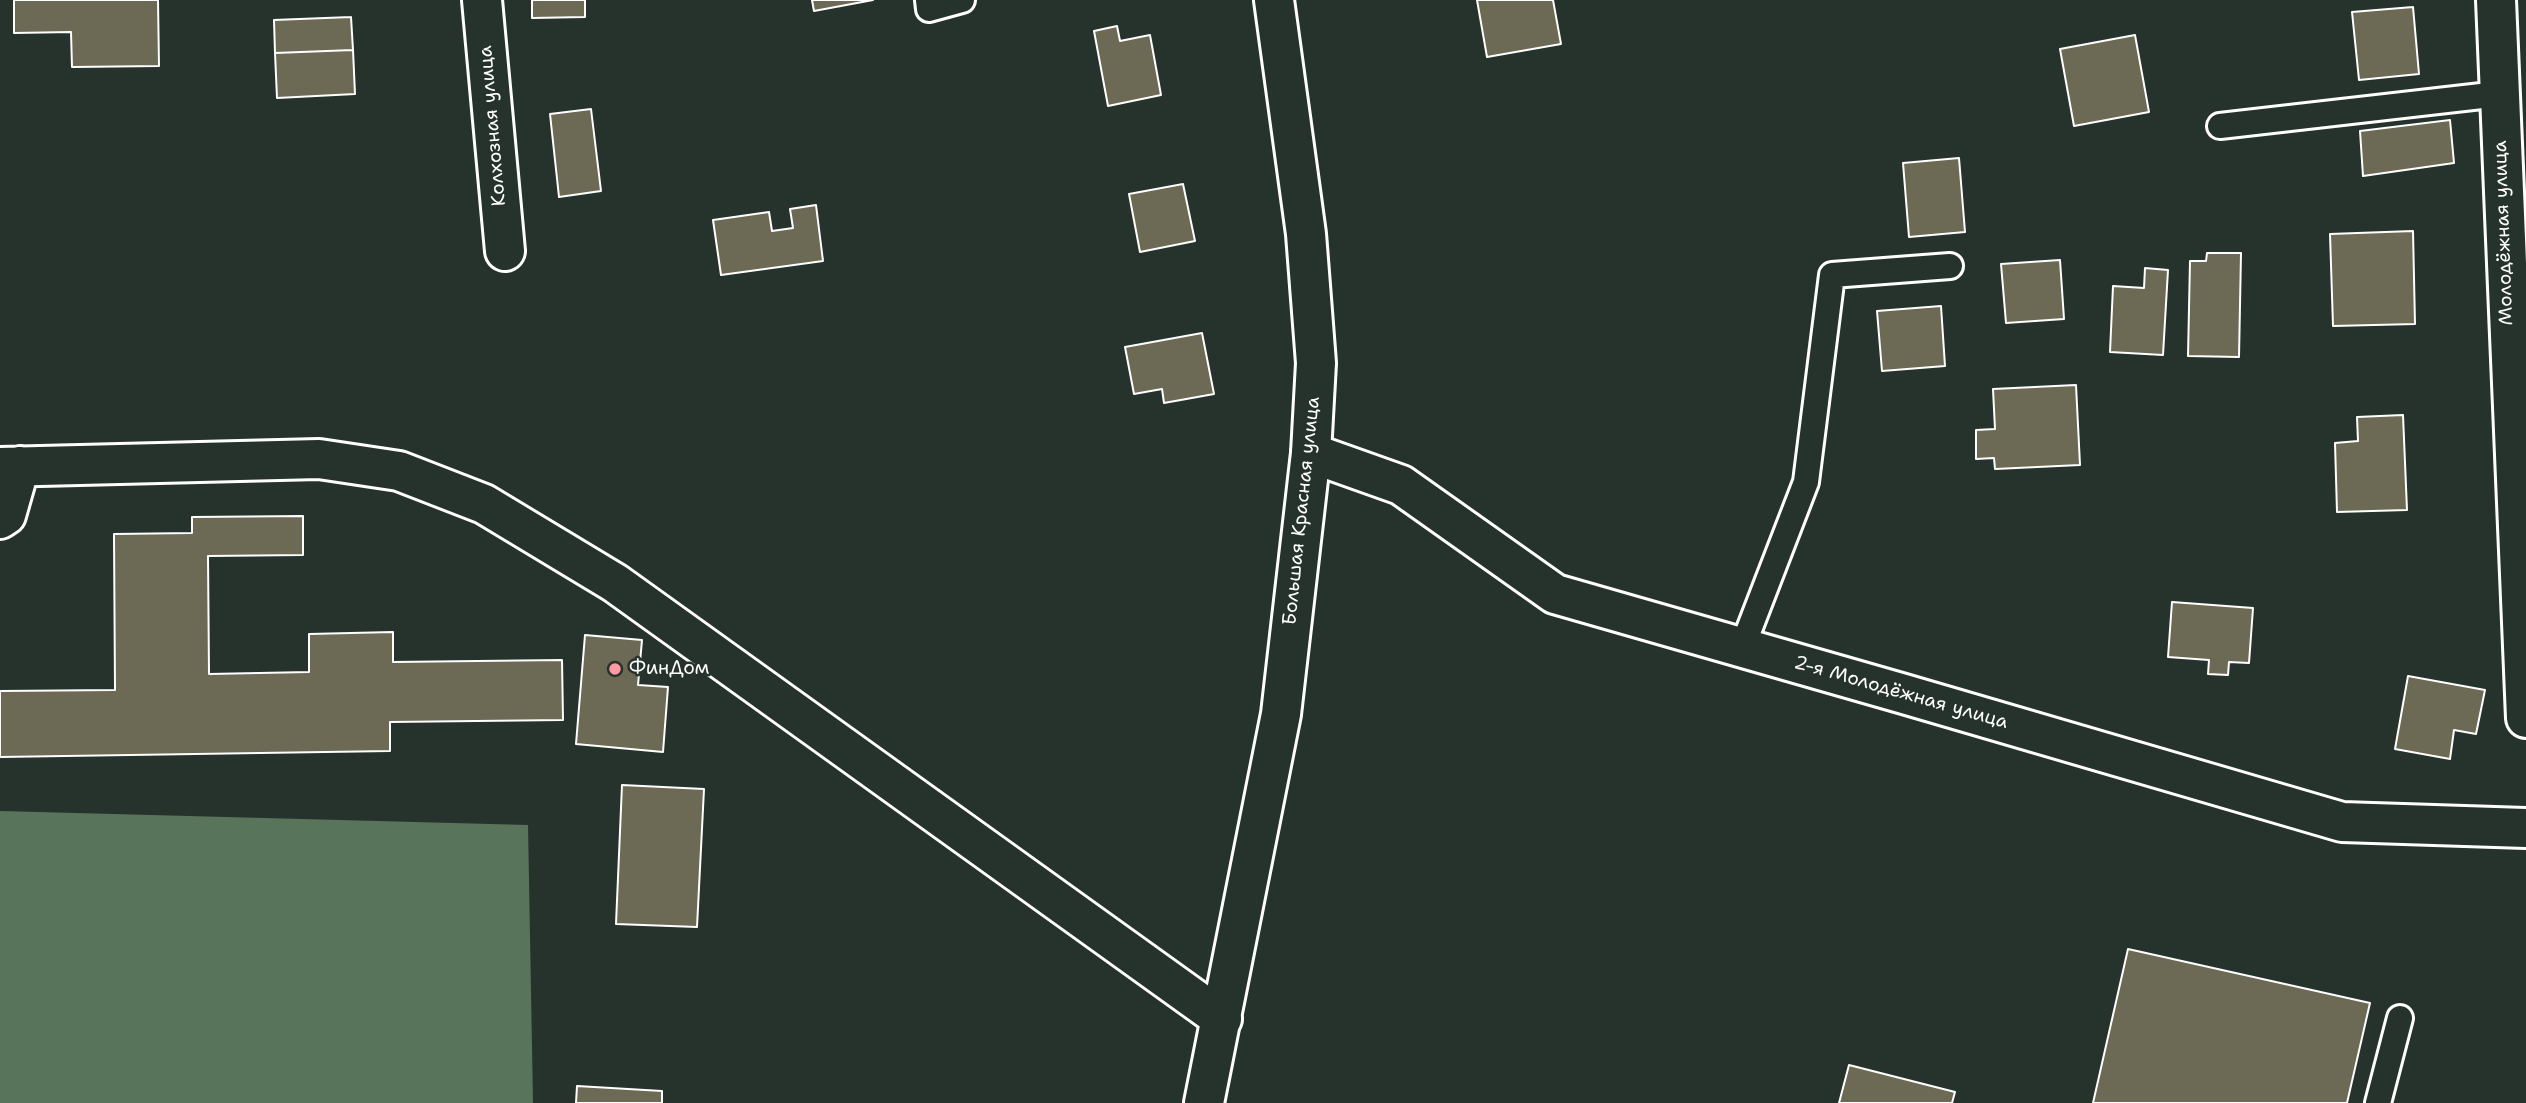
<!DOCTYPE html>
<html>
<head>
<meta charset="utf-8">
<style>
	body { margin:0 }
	canvas { display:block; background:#26332d }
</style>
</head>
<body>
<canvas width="2526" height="1103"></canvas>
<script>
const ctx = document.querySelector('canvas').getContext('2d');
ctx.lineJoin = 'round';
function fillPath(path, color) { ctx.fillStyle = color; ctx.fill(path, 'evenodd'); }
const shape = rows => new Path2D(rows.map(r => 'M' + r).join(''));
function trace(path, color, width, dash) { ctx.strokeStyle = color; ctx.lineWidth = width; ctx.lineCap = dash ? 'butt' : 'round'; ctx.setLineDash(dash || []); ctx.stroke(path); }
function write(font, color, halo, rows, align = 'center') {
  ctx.font = font + ' "Shantell Sans",sans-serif'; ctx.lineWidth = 5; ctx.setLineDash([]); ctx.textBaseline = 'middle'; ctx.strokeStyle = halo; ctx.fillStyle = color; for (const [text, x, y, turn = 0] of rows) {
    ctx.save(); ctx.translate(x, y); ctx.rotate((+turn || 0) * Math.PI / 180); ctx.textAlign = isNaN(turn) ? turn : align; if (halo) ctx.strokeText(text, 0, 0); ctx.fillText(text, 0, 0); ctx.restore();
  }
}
fillPath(shape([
	[0,811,528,825,533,1103,0,1103]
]), '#58745b');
const building = shape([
	[14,0,158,0,159,66,72,67,71,32,14,33,14,0],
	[532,0,585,0,585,17,532,18,532,0],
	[812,0,873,0,814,11,812,0],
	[1477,0,1553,0,1561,44,1487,57,1477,0],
	[2413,7,2419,74,2359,80,2352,12,2413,7],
	[351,17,353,50,275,53,274,20,351,17],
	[1117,26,1120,41,1150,35,1161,95,1108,106,1094,31,1117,26],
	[2135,35,2149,112,2074,126,2060,49,2135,35],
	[353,50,355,94,277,98,275,53,353,50],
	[591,109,601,191,559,197,550,114,591,109],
	[2450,120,2454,163,2363,176,2360,131,2450,120],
	[1959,158,1965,232,1909,237,1903,163,1959,158],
	[1183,184,1195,241,1140,252,1129,194,1183,184],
	[816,205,823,261,721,275,713,220,769,212,772,231,793,228,790,209,816,205],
	[2413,231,2415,324,2333,326,2330,234,2413,231],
	[2207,253,2241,253,2239,357,2188,356,2190,261,2206,261,2207,253],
	[2060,260,2064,319,2006,323,2001,264,2060,260],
	[2145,268,2168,270,2163,355,2110,352,2113,286,2144,288,2145,268],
	[1941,306,1945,366,1882,371,1877,311,1941,306],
	[1202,333,1214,394,1164,403,1162,389,1134,394,1125,347,1202,333],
	[2076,385,2080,465,1995,469,1994,458,1976,459,1976,430,1995,429,1993,389,2076,385],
	[2403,415,2407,510,2337,512,2335,443,2358,441,2357,417,2403,415],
	[303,516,303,555,208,556,209,674,309,672,309,634,393,632,393,662,562,660,563,720,390,722,390,751,0,757,0,691,115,690,114,534,192,533,192,517,303,516],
	[2172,602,2253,608,2249,663,2229,662,2228,675,2208,674,2209,660,2168,657,2172,602],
	[585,635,642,640,638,685,668,687,663,752,576,744,585,635],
	[2408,676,2485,690,2476,734,2454,730,2450,759,2395,749,2408,676],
	[622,785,704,789,697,927,616,924,622,785],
	[2128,949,2370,1003,2347,1103,2093,1103,2128,949],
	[1849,1065,1955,1092,1952,1103,1839,1103,1849,1065],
	[577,1086,662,1091,662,1103,576,1103,577,1086]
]);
fillPath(building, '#6c6955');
trace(building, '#fff', 2);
const lane = shape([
	[928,0,929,9,962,0],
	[2220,126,2499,94],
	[1742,648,1806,482,1832,275,1950,266],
	[2378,1103,2400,1018]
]);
const street = shape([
	[482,0,505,251],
	[2496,0,2526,718],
	[1311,453,1401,485,1555,594,1904,694,2342,822,2526,828],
	[0,467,319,459,399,471,484,504,615,583,1222,1019],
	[0,519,6,515,20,466]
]);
const primary = shape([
	[1204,1103,1281,714,1311,453,1316,363,1306,234,1274,0]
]);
trace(lane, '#fff', 30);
trace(street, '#fff', 44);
trace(primary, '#fff', 44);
trace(lane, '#26332d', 24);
trace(street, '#26332d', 38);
trace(primary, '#26332d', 38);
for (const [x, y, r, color] of [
	[615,669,7,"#ff9aa2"]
]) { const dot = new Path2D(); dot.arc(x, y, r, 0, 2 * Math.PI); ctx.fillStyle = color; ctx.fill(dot); trace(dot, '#26332d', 2.5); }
write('19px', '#fff', '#26332d', [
	["Колхозная улица",493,126,-95],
	["Молодёжная улица",2504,233,-92],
	["Большая Красная улица",1302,511,-84],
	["2-я Молодёжная улица",1901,693,16]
]);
write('19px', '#fff', '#26332d', [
	["ФинДом",629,669]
], 'left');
</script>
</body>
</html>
